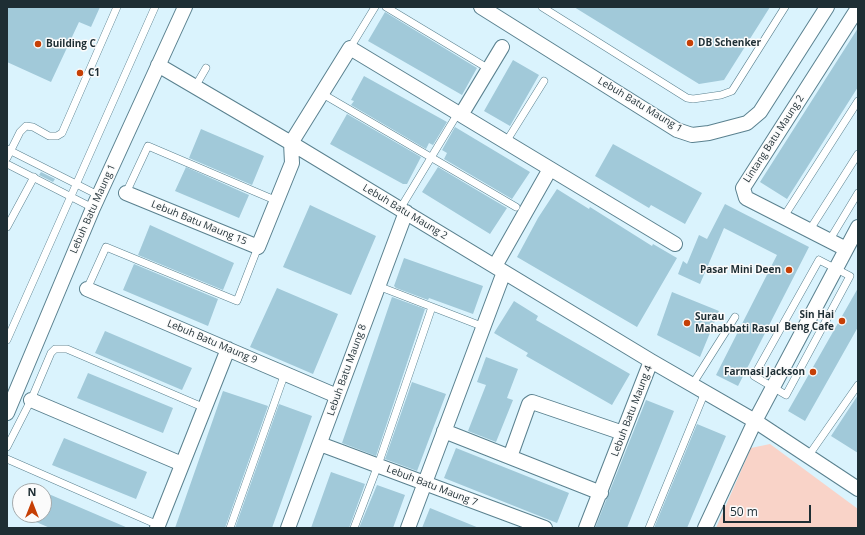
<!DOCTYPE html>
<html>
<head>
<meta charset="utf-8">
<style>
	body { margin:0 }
	#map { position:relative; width:865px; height:535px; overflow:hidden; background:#daf3fd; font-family:"Open Sans",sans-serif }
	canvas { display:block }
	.frame { position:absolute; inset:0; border:8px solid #1e2e34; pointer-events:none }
	.north { position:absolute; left:12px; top:483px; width:40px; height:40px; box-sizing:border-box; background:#fbfbfb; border:1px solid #a3a9ab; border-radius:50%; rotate:0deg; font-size:11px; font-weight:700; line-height:16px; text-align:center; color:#1e2e34 }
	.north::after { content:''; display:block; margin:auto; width:14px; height:18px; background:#c63f05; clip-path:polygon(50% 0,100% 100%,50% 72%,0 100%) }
	.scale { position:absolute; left:723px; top:505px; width:88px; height:18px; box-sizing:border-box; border:2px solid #1e2e34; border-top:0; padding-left:5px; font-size:12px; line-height:14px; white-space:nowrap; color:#1e2e34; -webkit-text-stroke:3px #fbfbfb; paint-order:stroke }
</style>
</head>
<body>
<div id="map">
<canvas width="865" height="535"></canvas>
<div class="frame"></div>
<div class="north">N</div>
<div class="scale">50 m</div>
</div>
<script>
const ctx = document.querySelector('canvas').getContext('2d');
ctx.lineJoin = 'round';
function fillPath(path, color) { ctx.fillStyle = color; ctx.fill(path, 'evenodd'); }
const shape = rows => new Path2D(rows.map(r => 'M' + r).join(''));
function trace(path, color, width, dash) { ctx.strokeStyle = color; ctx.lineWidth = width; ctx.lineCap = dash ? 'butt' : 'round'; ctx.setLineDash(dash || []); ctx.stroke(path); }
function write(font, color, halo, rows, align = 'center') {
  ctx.font = font + ' "Open Sans",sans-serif'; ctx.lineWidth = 3; ctx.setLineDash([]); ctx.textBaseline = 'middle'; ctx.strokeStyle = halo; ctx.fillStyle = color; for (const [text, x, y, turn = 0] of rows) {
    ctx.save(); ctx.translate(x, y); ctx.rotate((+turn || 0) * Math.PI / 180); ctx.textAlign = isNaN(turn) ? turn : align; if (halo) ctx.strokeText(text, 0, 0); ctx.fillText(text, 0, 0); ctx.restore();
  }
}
fillPath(shape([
	[770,444,858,509,858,528,716,528,751,448]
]), '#f9d3c8');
fillPath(shape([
	[7,7,100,7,91,27,79,22,51,82,7,62],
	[574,7,770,7,724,80,699,84],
	[385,12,477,68,462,95,368,41],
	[858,28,858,87,787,199,760,182],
	[513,60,539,75,510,126,484,111],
	[364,76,447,122,433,145,429,143,426,149,351,105,354,101,351,100],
	[347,114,421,157,407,184,403,184,330,144],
	[455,127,530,172,512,199,444,159,447,153,442,150],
	[201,129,264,156,252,185,189,158],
	[613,144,702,193,685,224,651,205,649,208,595,176],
	[186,167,249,195,239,218,175,191],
	[438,167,507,208,490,234,422,192],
	[41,172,55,179,53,182,39,175],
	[557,189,589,209,590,207,652,246,653,244,677,258,637,327,517,257,538,218],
	[725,204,809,247,738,386,716,375,777,255,724,228,700,284,678,274,683,261,687,264,699,235,707,239],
	[310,205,376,236,351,295,283,267],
	[150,225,234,263,223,290,138,255],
	[404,258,483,286,473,314,429,298,428,300,396,288,394,286],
	[134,264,218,299,208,326,123,290],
	[277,288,338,314,313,374,250,347],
	[858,288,858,327,805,421,788,411],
	[672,292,719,311,700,357,657,335],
	[392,297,425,309,376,456,342,443],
	[514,301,538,316,536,320,630,374,612,405,526,356,528,353,494,333],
	[105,331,192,368,182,390,95,353],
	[486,357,518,369,507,398,513,400,496,442,468,431,486,385,477,382],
	[88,373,173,408,163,433,77,398],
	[412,382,446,394,417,471,385,459],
	[223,391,268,406,225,528,175,528],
	[858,395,858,453,831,436],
	[646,400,674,411,627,528,595,528],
	[279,404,312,416,272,528,235,528],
	[697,424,726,436,687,528,654,528],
	[64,438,147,472,136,499,52,465],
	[456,448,569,493,557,523,444,478],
	[331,472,365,484,349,528,311,528],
	[377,485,405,495,393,528,359,528],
	[44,492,128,528,50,528,20,515,44,515],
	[430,508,479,528,422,528]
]), '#a1c9d9');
const lane = shape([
	[386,7,489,69],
	[542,7,687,98,693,99,721,95,732,91,785,7],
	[350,48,375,7],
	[195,87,206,68],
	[321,93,516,207],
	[506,142,544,81],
	[7,149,98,195],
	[7,158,20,132,26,126,33,127,49,136,57,136,62,133,117,7],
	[7,164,93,208],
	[126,193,148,146,277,201],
	[400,209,458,113],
	[783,218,858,101],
	[7,227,34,177],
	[809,231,858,154],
	[829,241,858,193],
	[819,260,850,276,786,395,754,376,819,260],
	[378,286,484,327],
	[87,289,106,247,237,301,258,247],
	[7,340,155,7],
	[692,385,735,317],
	[7,447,31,400,51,353,55,349,67,349,205,408],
	[809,455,858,385],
	[7,459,158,525],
	[230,528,285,373],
	[354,528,378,465,432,307],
	[649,528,705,392]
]);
const street = shape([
	[481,7,677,130,692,135,709,133,747,123,760,112,827,7],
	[158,65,291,143,651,361,755,421,858,489],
	[461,115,502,47],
	[291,143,350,48,675,244],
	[126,193,258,247,292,163,291,143],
	[846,249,746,198,743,188,858,8],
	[495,266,550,169],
	[87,289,337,396],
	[31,400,182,464],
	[7,413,93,208,185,7],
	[444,431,601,493],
	[320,444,545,528],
	[510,457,529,404,532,402,623,433],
	[157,528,228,349],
	[288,528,406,212],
	[408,528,504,272],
	[586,528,651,361],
	[705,528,755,421,858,227]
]);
trace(lane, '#5a818f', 8);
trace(street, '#5a818f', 16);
trace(lane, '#fff', 7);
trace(street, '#fff', 14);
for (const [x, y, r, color] of [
	[690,43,4,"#c63f05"],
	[38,44,4,"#c63f05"],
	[80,73,4,"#c63f05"],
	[789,270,4,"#c63f05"],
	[842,321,4,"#c63f05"],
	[687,323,4,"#c63f05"],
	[813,372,4,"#c63f05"]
]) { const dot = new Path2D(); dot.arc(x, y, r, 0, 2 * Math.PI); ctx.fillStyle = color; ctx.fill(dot); trace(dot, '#fbfbfb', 1.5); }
write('bold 10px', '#1e2e34', '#fbfbfb', [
	["DB Schenker",698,43],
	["Building C",46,44],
	["C1",88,73],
	["Pasar Mini Deen",781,270,"right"],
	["Sin Hai",834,315,"right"],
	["Beng Cafe",834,327,"right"],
	["Surau",695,317],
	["Mahabbati Rasul",695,329],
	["Farmasi Jackson",805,372,"right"]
], 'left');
write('10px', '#1e2e34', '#fbfbfb', [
	["Lebuh Batu Maung 1",640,105,31],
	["Lintang Batu Maung 2",774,139,-57],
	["Lebuh Batu Maung 1",93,209,-66],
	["Lebuh Batu Maung 2",405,212,31],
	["Lebuh Batu Maung 15",199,223,22],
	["Lebuh Batu Maung 9",212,342,23],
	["Lebuh Batu Maung 8",347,370,-70],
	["Lebuh Batu Maung 4",632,411,-69],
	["Lebuh Batu Maung 7",432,486,21]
]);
</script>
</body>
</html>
